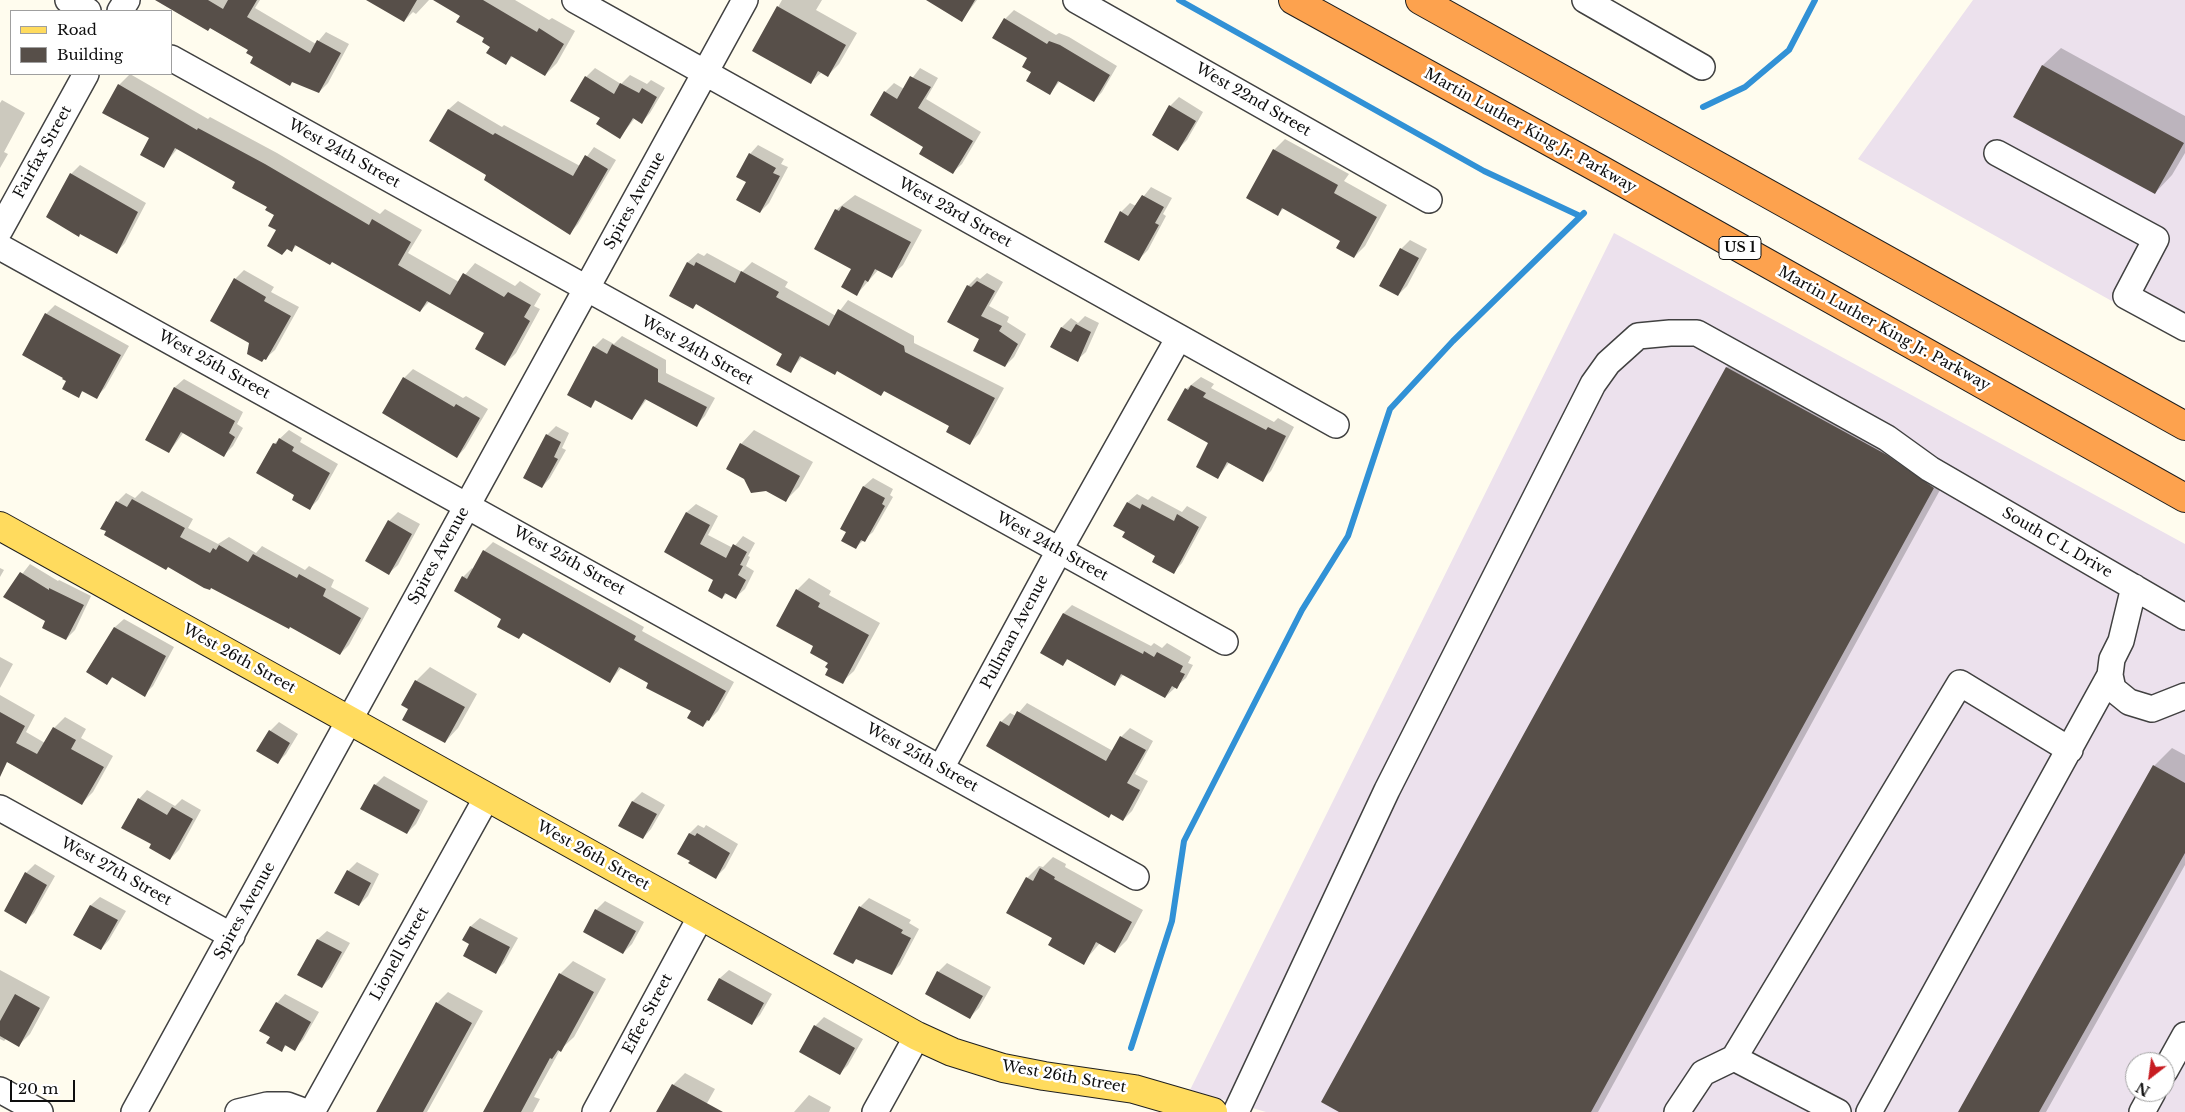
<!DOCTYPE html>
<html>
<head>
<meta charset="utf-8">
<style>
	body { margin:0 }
	#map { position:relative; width:2185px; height:1112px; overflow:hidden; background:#fffcee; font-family:"Libre Baskerville",serif }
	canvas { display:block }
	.legend { position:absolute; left:10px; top:10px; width:162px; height:65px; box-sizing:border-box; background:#fff; border:1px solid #9f9f9f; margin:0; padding:6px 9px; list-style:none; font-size:15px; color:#0e0e0e }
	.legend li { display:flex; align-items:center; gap:10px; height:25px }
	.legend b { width:25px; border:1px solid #9f9f9f }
	.north { position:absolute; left:2125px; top:1052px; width:50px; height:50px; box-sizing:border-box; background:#fff; border:1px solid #9f9f9f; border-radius:50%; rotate:210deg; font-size:14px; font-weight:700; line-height:20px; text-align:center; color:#0e0e0e }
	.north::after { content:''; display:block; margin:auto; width:18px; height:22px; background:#c71c21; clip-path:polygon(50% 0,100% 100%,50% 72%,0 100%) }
	.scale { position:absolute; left:10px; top:1080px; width:65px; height:22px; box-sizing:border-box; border:2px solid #0e0e0e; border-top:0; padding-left:6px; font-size:15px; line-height:18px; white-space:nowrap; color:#0e0e0e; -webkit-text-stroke:4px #fff; paint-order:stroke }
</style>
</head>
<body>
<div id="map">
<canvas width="2185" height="1112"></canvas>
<ul class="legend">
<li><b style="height:6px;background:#ffdb5e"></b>Road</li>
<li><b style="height:14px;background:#574f49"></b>Building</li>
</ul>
<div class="north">N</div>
<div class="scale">20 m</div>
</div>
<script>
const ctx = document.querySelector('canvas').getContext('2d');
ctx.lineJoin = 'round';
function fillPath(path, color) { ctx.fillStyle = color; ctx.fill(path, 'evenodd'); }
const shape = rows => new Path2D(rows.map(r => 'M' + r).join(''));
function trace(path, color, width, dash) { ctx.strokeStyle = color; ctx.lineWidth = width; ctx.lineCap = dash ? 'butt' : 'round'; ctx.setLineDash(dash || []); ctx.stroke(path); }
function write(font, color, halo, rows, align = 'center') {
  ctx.font = font + ' "Libre Baskerville",serif'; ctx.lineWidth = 5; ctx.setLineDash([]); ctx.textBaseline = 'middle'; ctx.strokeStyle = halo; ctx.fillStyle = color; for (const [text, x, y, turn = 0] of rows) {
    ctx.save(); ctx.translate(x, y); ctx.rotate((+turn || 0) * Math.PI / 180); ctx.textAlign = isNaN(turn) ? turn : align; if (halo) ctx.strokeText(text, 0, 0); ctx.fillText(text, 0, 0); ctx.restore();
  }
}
fillPath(shape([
	[1973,0,2185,0,2185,342,1858,159],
	[1614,233,2185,544,2185,1112,1266,1112,1190,1090],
	[2135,1062,2165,1062,2165,1092,2135,1092]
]), '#ece1ed');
fillPath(shape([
	[161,0,260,0,255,8,316,44,326,32,349,44,328,83,319,92,255,57,249,50],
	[384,0,429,0,416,14,413,12,404,21],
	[435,0,515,0,549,20,552,18,575,31,557,63,545,75,513,56,506,63,486,37,462,15],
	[782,0,822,0,816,10,857,33,839,64,828,75,822,72,811,82,754,50],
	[945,0,977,0,962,20],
	[1014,10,1056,35,1059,33,1069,37,1117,66,1102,92,1094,101,1060,81,1050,93,1033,72,1029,57,1005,19],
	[2061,48,2185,116,2185,153,2172,175,2155,193,2015,116,2043,65],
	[595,68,621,84,630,75,647,84,651,80,665,88,650,113,642,122,635,118,620,137,601,118,586,77],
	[920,68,938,78,926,99,981,132,962,164,953,172,925,146,872,115,885,92,894,83,904,89],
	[130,74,208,119,210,117,277,153,380,214,385,209,422,230,408,253,459,282,475,263,515,286,520,281,541,294,534,306,540,309,516,353,505,364,485,333,430,301,420,311,333,261,297,245,292,250,278,230,276,215,269,206,237,181,178,148,163,166,151,138,119,85],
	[1179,97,1203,112,1187,140,1178,149,1170,106],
	[2,100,25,113,4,152,8,154,0,168,0,103],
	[458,101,502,127,504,125,580,166,594,147,616,160,578,224,570,233,488,175,431,141,449,109],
	[1285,139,1349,174,1344,181,1387,205,1365,246,1354,257,1342,240,1284,208,1277,215,1274,150],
	[758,145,784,159,781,164,788,167,769,203,760,212,748,182,750,154],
	[80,165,146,203,125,243,117,252,48,217,71,174],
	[1151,187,1172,198,1163,214,1166,216,1148,250,1139,259,1121,212,1130,203,1136,206],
	[855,195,922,230,903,265,891,276,879,269,857,294,853,268,836,210],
	[1410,240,1427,249,1407,286,1398,295,1401,249],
	[698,253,704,256,707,253,742,272,752,262,788,282,785,287,836,316,848,300,914,336,914,343,1004,388,979,434,970,443,950,426,885,390,881,394,838,370,835,373,803,356,790,371,783,353,697,303,693,307,671,295,688,262],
	[244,270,274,287,271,292,299,307,275,350,266,358,250,343,235,279],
	[987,273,1003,282,989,306,1009,317,1007,322,1026,334,1014,357,1005,366,980,339,968,286,977,277,980,279],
	[55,305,129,346,105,388,96,397,84,390,78,396,68,381,46,314],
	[1085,316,1099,323,1086,352,1077,360,1052,346,1062,327,1071,318,1078,323],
	[622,336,666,360,666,373,715,398,705,416,696,425,647,399,632,419,597,399,591,406,594,347,603,338,614,344],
	[1744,350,1951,470,1598,1112,1341,1112,1727,367],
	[413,369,463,398,466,396,488,409,465,448,457,457,404,378],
	[1201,377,1214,384,1211,388,1274,422,1278,418,1294,427,1271,471,1262,480,1229,463,1218,477,1210,443,1186,389],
	[184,379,243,412,237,424,243,428,233,446,224,455,184,432,169,452,146,439,175,387],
	[556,426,569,433,562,448,566,450,550,478,542,487,547,435],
	[289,430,302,438,300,442,338,464,318,500,310,508,296,494,274,444],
	[754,430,813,462,799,487,786,500,741,444],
	[873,478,893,489,890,495,893,497,873,532,856,547,848,532,842,528,864,486],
	[142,491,193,519,188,528,218,544,229,537,256,553,262,546,305,570,309,566,334,580,331,587,369,608,349,645,340,654,117,502,126,493,135,498],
	[1137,494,1148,500,1152,496,1182,512,1187,506,1207,517,1182,563,1174,572,1157,555,1128,502],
	[696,504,718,516,708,535,733,548,743,536,755,543,748,556,750,557,746,566,754,571,745,589,736,597,727,593,722,598,715,580,666,551,687,512],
	[398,512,420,524,398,565,389,573,389,521],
	[493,542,644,627,642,631,734,682,718,711,703,726,693,711,622,667,610,681,524,632,519,638,463,577,472,568,474,570,484,551],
	[30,564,58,581,59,580,91,596,75,630,66,639,47,621,5,596],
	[0,568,4,570,0,577],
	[809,578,831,591,829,595,880,623,854,671,842,682,829,662,815,646,797,590],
	[1072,605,1151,646,1154,643,1162,648,1167,643,1191,657,1188,663,1193,665,1186,678,1165,697,1124,674,1114,685,1068,659,1063,665,1064,613],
	[124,619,174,647,153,686,144,695,113,677,107,683,87,671,115,627],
	[0,657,13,664,0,688],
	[430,667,477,694,458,728,445,742,410,709,416,681],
	[0,695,35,715,26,732,45,743,54,728,65,717,86,729,81,738,113,756,93,792,82,803,0,758],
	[1027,703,1113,751,1121,737,1130,728,1153,741,1135,774,1148,781,1132,811,1123,820,1112,813,1109,817,1001,722,1010,713,1016,716],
	[279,722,298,734,286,754,278,762,270,731],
	[2172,748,2185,755,2185,865,2046,1112,1959,1112,2154,766],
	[384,776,428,801,416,824,407,833,375,785],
	[147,790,175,806,182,799,201,810,179,850,170,859,153,844,139,799],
	[642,792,665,805,651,829,643,838,620,825,633,801],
	[698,825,704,828,706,825,738,844,725,868,716,877,679,853,690,833],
	[1053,857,1066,864,1065,867,1143,910,1127,940,1115,952,1100,943,1083,963,1053,938,1008,912,1027,878,1039,866,1043,867],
	[357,862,379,874,368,896,359,905,348,871],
	[35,864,55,876,34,913,25,922,26,873],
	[100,897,126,911,109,940,101,949,75,935,91,905],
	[869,898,911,920,909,923,919,929,900,965,891,974,857,958,853,963,860,907],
	[605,901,644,922,632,944,623,953,596,910],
	[480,918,518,938,504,963,495,972,471,944,464,940,471,926],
	[327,931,350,943,330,978,322,987,299,974,318,939],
	[573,961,606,979,574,1037,560,1050,534,1097,540,1099,533,1112,484,1112,560,974],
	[947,963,991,987,979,1008,970,1017,938,972],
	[0,970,50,997,30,1034,19,1045,7,1038,4,1041,0,1039],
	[729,970,772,994,760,1015,751,1024,708,1000,720,978],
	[448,992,483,1011,427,1112,390,1112,437,1003],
	[285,994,319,1012,303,1040,294,1049,287,1045,281,1050,271,1036,277,1003],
	[824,1017,863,1039,848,1065,840,1073,815,1026],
	[685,1073,715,1089,702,1112,658,1112,673,1085],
	[809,1095,831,1107,829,1112,794,1112]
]), '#0003');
trace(shape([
	[1179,0,1484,171,1580,216],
	[1703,107,1745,87,1789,50,1815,0],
	[1131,1048,1172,921,1184,841,1302,610,1348,536,1390,409,1453,341,1584,213]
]), '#3191d6', 6);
fillPath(shape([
	[155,0,208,0,223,9,228,0,257,0,247,17,310,53,317,40,341,53,319,93,292,82,290,86,250,63,253,57,246,53,248,50,210,28,208,31],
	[366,0,417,0,404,22],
	[433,0,483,0,537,32,539,28,564,44,545,76,511,56,506,65,486,53,490,47,482,42,484,38,456,22,460,16],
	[926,0,975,0,962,22],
	[777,6,846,45,828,77,818,71,811,84,752,51],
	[1004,18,1047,44,1049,41,1060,45,1110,75,1094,102,1058,81,1050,95,1026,81,1031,72,1022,67,1027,58,992,38],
	[2042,65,2184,143,2155,194,2013,117],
	[585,76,614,94,620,83,639,93,642,88,657,97,642,124,633,118,620,139,596,124,600,118,570,101],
	[910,76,931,87,918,108,973,141,953,174,919,154,923,147,870,115,884,91,897,99],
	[118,84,197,130,198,128,265,164,369,225,372,219,411,242,398,265,450,295,463,273,504,297,508,292,531,305,524,317,530,321,505,366,475,349,484,333,427,301,420,312,332,262,330,265,295,245,292,252,287,249,282,255,267,246,276,230,268,226,274,215,265,210,267,207,232,188,235,182,175,148,164,168,140,155,149,138,102,113],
	[1169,105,1196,121,1178,151,1152,135],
	[448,109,493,135,495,133,573,176,585,155,608,169,570,235,484,180,486,175,429,141],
	[1273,149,1338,185,1334,193,1377,217,1354,258,1336,248,1340,241,1282,208,1278,216,1246,198],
	[749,153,776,168,773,173,780,176,760,213,736,200,746,182,736,177],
	[70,173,138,212,117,254,80,234,79,237,46,217],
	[1142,195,1164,207,1155,223,1159,225,1139,261,1104,242,1120,211,1128,216],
	[842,206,911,242,892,278,875,269,868,282,865,280,857,296,841,287,851,269,814,249,835,209,839,211],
	[1400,248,1419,258,1398,296,1379,286],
	[687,262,694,266,696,262,735,283,741,271,779,292,776,297,829,326,838,309,904,346,905,352,995,398,970,445,946,432,949,426,884,391,881,396,837,371,835,375,800,356,791,373,776,365,782,354,696,304,693,309,669,296],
	[234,278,266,297,264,301,291,316,266,360,264,359,262,362,247,354,249,343,210,321],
	[977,281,995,291,981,316,1002,326,999,331,1018,344,1005,367,973,351,979,339,947,322,967,285,971,287],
	[45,313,121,355,97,399,82,391,79,398,62,389,66,381,62,379,63,378,22,355],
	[1076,324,1091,332,1078,362,1050,347,1061,327,1071,332],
	[612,344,658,369,658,382,707,407,697,427,645,399,632,420,595,400,591,408,567,395,593,346,607,354],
	[1726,367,1887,455,1934,488,1591,1112,1339,1112,1321,1102],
	[403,377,454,407,456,404,480,418,457,458,382,413],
	[1191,385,1206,393,1203,397,1266,430,1268,427,1286,436,1263,482,1227,462,1218,479,1196,467,1208,443,1167,420,1185,388,1188,390],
	[174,387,235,421,229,433,235,437,224,457,181,432,169,453,145,440],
	[546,434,561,442,554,457,558,459,542,488,523,478],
	[279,438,294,447,292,451,330,473,310,510,292,500,294,495,256,473,273,443,276,444],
	[740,443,800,476,786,502,766,491,751,493,744,479,726,469],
	[863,486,885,498,882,504,885,506,865,542,861,540,856,549,841,541,846,532,840,529],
	[132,499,185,528,180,537,210,553,213,548,216,550,219,545,248,562,253,554,297,578,299,574,326,589,323,596,361,618,340,655,290,627,289,629,211,588,210,590,204,588,168,567,166,570,104,535,106,531,100,529,116,501,127,507],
	[1127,502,1140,509,1142,504,1174,521,1177,514,1199,527,1174,574,1152,562,1155,556,1122,537,1125,532,1113,526],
	[686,512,710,525,700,544,726,558,733,544,747,552,740,565,743,566,738,575,746,580,736,599,725,593,722,599,708,591,713,580,664,552],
	[388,520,412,534,389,575,365,561],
	[483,550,636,636,634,640,726,691,709,721,707,720,703,727,687,718,691,711,646,688,648,683,619,667,610,683,523,633,519,639,497,627,501,619,454,591,462,576,467,579],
	[20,572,49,590,49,588,84,605,66,640,42,628,45,621,3,597],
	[796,589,820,603,818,607,869,635,843,684,825,675,828,669,825,667,828,663,810,653,813,646,776,626],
	[1063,613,1143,654,1144,651,1154,657,1157,652,1183,666,1180,672,1185,674,1177,689,1172,686,1165,698,1121,674,1115,686,1067,659,1063,666,1040,653],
	[114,627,166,656,145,697,112,677,107,685,86,672],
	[415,680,465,707,445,743,402,720,408,709,401,705],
	[1017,711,1106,761,1120,736,1146,750,1127,783,1140,790,1123,821,1111,814,1109,818,986,746,1000,721,1009,726],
	[0,712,25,726,16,743,37,754,53,727,76,740,71,749,104,767,82,805,7,762,0,777],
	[269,730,290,743,278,764,256,751],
	[2153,765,2185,783,2185,853,2039,1112,1958,1112],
	[374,784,420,810,407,834,360,809],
	[138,798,167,815,172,807,193,819,170,860,149,848,151,844,121,828],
	[632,801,657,814,643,839,618,826],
	[689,833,695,836,697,833,730,853,716,879,688,863,690,861,677,854],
	[1040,868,1055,877,1054,879,1132,922,1115,953,1096,942,1084,965,1048,945,1052,938,1006,913,1026,877,1033,881],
	[347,870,371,883,359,906,334,893],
	[25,872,47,885,26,924,4,911],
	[90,905,118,920,101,950,73,935],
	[859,906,903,930,901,933,911,938,892,975,856,959,853,964,833,954],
	[595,909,636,931,623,954,583,932],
	[470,926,510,947,496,974,463,956,469,944,462,940],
	[317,939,342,952,322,988,297,975],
	[937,971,983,996,970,1019,925,994],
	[559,973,594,992,561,1052,558,1050,552,1059,550,1058,521,1112,483,1112],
	[719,978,764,1003,752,1025,707,1000],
	[15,994,40,1008,19,1047,0,1036,0,1021],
	[276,1002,311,1022,295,1051,285,1045,282,1052,266,1043,270,1037,259,1031],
	[436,1002,472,1023,423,1112,376,1112],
	[814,1025,855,1048,840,1075,799,1052],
	[672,1084,723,1112,656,1112]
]), '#574f49');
const minor = shape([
	[68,0,88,11],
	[575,0,1336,425],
	[1076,0,1429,200],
	[1585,0,1702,67],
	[120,11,127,0],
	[171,58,1225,642],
	[1997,153,2156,239,2126,296,2185,328],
	[0,230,86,74],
	[0,247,1136,877],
	[2134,587,2121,641,2112,659,2110,675,2113,689,2129,702,2152,709,2185,696],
	[941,768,1059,551,1178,339],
	[0,808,232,936],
	[1734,1058,1960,683,2070,750],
	[2165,1071,2185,1035],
	[0,1090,40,1112],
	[134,1112,745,0],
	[238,1112,267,1105,287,1105,306,1112],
	[312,1112,487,797],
	[595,1112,701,916],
	[875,1112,917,1036],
	[1236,1112,1387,790,1593,384,1608,363,1638,336,1670,333,1697,333,1887,438,1930,469,2185,617],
	[1677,1112,1703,1073,1734,1058,1838,1112],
	[1869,1112,2110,675],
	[2142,1112,2153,1092]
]);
const major = shape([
	[0,526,917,1036,952,1052,1003,1068,1044,1076,1134,1089,1213,1112]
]);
const highway = shape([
	[1293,0,1603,171,2185,498],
	[1420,0,2185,426]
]);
trace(minor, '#414141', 28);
trace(major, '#1f1f1f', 30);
trace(highway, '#1f1f1f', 30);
trace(minor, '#fff', 25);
trace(major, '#ffdb5e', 28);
trace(highway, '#fda24e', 28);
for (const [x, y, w] of [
	[1740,248,42]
]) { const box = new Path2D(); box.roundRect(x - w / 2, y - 11.5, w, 23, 4); ctx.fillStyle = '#fff'; ctx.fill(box); trace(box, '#0e0e0e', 1); }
write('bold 14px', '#0e0e0e', null, [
	["US 1",1740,248]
]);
write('15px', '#0e0e0e', '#fff', [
	["West 22nd Street",1253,100,30],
	["Martin Luther King Jr. Parkway",1530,131,29],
	["Fairfax Street",43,152,-61],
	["West 24th Street",344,154,29],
	["Spires Avenue",635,201,-61],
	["West 23rd Street",955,213,29],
	["Martin Luther King Jr. Parkway",1884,329,29],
	["West 24th Street",697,351,29],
	["West 25th Street",214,365,29],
	["South C L Drive",2057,543,30],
	["West 24th Street",1052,547,29],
	["Spires Avenue",439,556,-61],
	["West 25th Street",569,561,29],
	["Pullman Avenue",1015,632,-62],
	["West 26th Street",239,659,29],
	["West 25th Street",922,758,29],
	["West 26th Street",593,856,29],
	["West 27th Street",116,872,29],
	["Spires Avenue",245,911,-61],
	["Lionell Street",400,954,-61],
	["Effee Street",648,1014,-62],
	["West 26th Street",1064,1077,10]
]);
</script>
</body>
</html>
